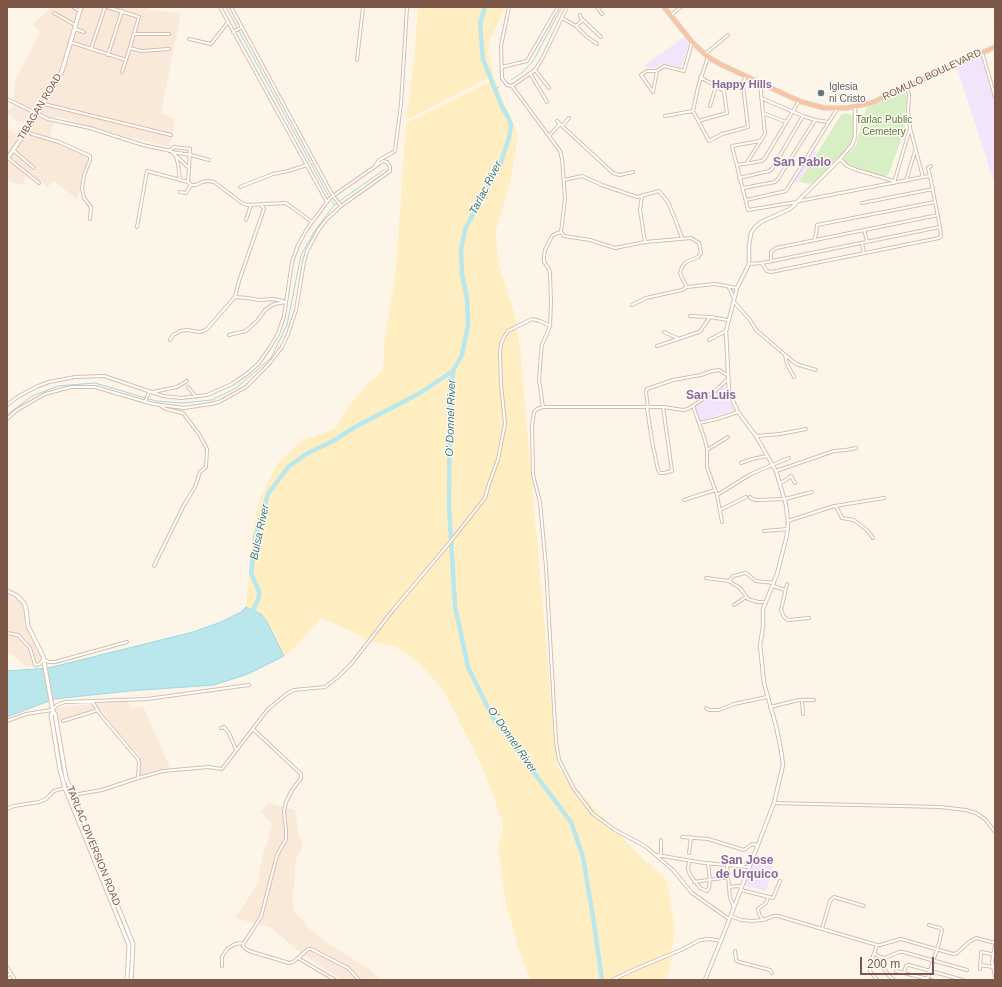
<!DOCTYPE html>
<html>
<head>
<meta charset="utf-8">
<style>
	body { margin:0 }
	#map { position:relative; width:1002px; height:987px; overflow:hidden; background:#fef5e9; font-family:Helvetica,sans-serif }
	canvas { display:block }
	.frame { position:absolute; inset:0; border:8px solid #7d5849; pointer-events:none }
	.scale { position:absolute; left:860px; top:957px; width:74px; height:18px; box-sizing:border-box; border:2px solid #7d5849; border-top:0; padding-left:5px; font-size:12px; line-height:14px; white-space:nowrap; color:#7d5849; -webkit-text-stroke:3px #fff9f1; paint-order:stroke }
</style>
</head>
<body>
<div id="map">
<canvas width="1002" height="987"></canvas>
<div class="frame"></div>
<div class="scale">200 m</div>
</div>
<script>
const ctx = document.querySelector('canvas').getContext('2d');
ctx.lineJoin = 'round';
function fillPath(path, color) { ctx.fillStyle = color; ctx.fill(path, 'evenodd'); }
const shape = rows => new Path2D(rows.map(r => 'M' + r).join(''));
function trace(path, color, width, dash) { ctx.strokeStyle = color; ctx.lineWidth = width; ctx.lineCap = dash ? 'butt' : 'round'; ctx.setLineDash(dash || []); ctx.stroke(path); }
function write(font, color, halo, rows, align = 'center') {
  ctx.font = font + ' Helvetica,sans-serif'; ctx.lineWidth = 3; ctx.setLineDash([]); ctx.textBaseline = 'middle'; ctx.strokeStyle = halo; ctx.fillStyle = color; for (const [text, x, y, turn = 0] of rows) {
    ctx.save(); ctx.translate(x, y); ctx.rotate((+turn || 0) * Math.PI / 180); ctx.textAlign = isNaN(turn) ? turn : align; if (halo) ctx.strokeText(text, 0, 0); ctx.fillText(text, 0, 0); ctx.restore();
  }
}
fillPath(shape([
	[52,7,149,7,149,10,181,13,161,113,175,119,170,147,125,136,56,116,48,140,89,155,77,199,53,181,48,187,28,174,22,185,7,181,7,132,9,129,20,136,29,124,16,121,10,115,7,115,7,109,9,110,14,106,15,80,40,32,33,24],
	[7,595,23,602,25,616,24,625,31,634,42,658,31,666,27,667,7,651],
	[127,700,131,709,143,706,170,767,140,776,140,756,118,732,100,709,58,722,55,708],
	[269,803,295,810,299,835,303,846,297,856,295,868,295,880,292,896,294,911,310,929,325,941,373,972,380,980,342,980,301,953,271,928,235,918,245,904,257,884,264,849,268,842,272,824,261,811]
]), '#f9e9d9');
fillPath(shape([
	[684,37,689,44,681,68,666,64,661,64,655,68,649,68,644,66],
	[982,55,995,99,995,185,957,68],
	[812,150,817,153,798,183,793,181],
	[724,386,734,410,700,421,694,406],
	[752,861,773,867,766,891,743,885]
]), '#f2e5fb');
fillPath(shape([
	[905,91,907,99,905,113,905,129,889,173,884,178,846,165,842,161,856,146,866,108],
	[846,113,853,116,854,138,846,150,812,184,799,182,841,115]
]), '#d8efc5');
fillPath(shape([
	[418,7,505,7,490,41,488,52,490,61,494,75,406,120,414,59],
	[495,79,508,112,516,128,517,143,510,183,496,231,498,263,515,315,520,349,557,767,627,843,667,881,675,929,669,973,664,980,531,980,518,948,506,903,498,849,503,828,499,812,483,768,448,699,437,683,420,664,398,647,370,641,347,629,321,618,293,649,284,656,275,635,261,614,246,607,252,533,259,501,277,464,303,440,335,429,347,408,370,381,383,371,384,343,396,271,406,123]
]), '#ffeec2');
const water = shape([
	[246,607,261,614,267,622,284,656,248,674,214,685,129,691,54,699,7,717,7,671,48,668,193,632,221,622,241,612,246,607]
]);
fillPath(water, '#bae7eb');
trace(water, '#9fd8de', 1);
trace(shape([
	[226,7,328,195],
	[511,80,523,72,533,61,562,7],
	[495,89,499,87],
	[332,201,334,205],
	[7,415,32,396,58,386,95,383,156,401,181,403,212,400,236,388,271,358,287,325,301,255,314,232,334,205,385,169]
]), '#9fd8de', 1);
trace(shape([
	[485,7,480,24,483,59,502,107,508,117,511,125,509,138,500,165,465,229,461,251,462,274,467,299,468,325,462,355,453,371,450,397,449,506,455,606,468,667,493,718,571,822,583,857,593,917,602,980],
	[255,617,254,608,259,597,259,592,251,573,256,535,268,494,289,466,308,453,333,441,355,427,420,393,453,371]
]), '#bae7eb', 4.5);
const minor = shape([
	[73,7,80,11],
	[220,7,327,202],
	[231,7,333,196,341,206],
	[509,7,501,46,502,78,507,85,512,86,560,151,562,159,565,199,561,232,564,236,590,240,615,248,645,242,691,238,699,243,701,253,698,257,686,262,682,267,680,273,683,280,687,287,715,284,737,288],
	[597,7,602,14],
	[54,13,75,25],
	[580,15,582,20],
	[671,15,681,7],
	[562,18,576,26,586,36,597,44],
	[576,26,583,20,601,37],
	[75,29,84,32],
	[233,32,242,27],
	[134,34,169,34],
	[189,39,211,44,228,22],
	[70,42,126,60,139,17,107,7],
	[130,48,141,51,169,49],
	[91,49,105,7],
	[982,52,995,97],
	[705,54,728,35],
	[108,55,122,11],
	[708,57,698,87,693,111,709,141,722,134,748,127,743,86,745,76],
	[357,60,363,7],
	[502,67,527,61,558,7],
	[535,70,549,88],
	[122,72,126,60],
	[530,73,547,102],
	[512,86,535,70,542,59,567,7],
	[653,92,641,75,647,71,657,71,664,66,684,71,692,42],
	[653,92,657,71],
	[761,98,803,116,815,120,829,122],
	[7,99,48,119,90,128,143,145,171,151,189,168,188,182,191,185,196,185,202,182,208,181,214,182,242,203,247,205,286,203,312,222],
	[44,104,171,135],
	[710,106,716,86],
	[763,113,786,122],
	[665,116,693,111],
	[557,121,560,124],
	[698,121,727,113,724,91,700,77],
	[562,126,569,118],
	[27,131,32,134,59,142,90,156,90,160,84,175,82,188,84,198,91,207,90,219],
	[549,136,560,124,613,173,620,175,633,172],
	[760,141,732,146,748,210,797,202],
	[13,150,34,168],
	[169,151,174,147,190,149,189,168],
	[172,152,191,155,209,160],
	[176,157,178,164,180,180],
	[8,158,39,183],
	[840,159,847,166,857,170,894,181],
	[746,164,765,134,760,83],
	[737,165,762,161,765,158,799,101],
	[375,166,379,160,392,153,395,151,401,104,407,7],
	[930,176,928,168,931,166],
	[739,178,769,171,772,169,803,116],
	[564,180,582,176,602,185,637,197,659,191,668,202,677,224,682,238],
	[906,181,915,151],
	[894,183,910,128,908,112,909,95,907,87],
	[240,187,273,174,288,171,307,165],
	[743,188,775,182,778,179,815,120],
	[180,192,186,193,191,185],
	[642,196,640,210,645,242],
	[746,200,786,191,837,109],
	[799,201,923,177,910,128],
	[862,203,933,189],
	[246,220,251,205],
	[137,227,147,171,188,182],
	[864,230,867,241],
	[814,240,816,234,817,225,935,202],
	[862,243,864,253],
	[771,261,771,252,776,248,938,215],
	[762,263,767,271,771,272,939,238,941,236,940,227],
	[749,264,762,263,940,227,930,176,923,177],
	[728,286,734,298],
	[235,297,248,298,259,300,272,299,283,301],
	[734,302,750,320,756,330,796,364,816,370],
	[632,305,646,298,682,290,687,287],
	[690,316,710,317],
	[664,332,679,339],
	[229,335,246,331,257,321,265,310,274,304,286,302],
	[170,340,173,335,180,331,187,330,200,332,206,330,235,297,239,281,264,209,261,205],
	[709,340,726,331],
	[657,346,699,332,701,330,710,317,728,320],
	[785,355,787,364,794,377],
	[727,380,715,391,688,409,683,410,663,407,543,407,537,409,534,412,532,426,533,475,540,502,546,567,556,742,559,760,574,789,593,814,615,830,645,846,673,870,692,893,729,919],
	[188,387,196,397],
	[153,392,177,387,187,381],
	[145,402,149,392],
	[7,405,19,396,38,386,49,382,75,377,104,376,163,396,181,398,207,395,232,384,249,372,259,363,270,347,278,334,284,316,292,262,298,245,307,229,330,198,383,161,387,162,390,167,390,171,341,206,327,219,319,229,307,251,304,262,296,310,288,334,282,347,269,364,246,387,219,402,211,404,184,408,153,404,95,387,71,387,45,394,17,410,7,419],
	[693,406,705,440,707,450,707,467,717,495,722,522],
	[543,407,539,380,541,353,542,345,550,326,551,302,550,273,549,269,544,262,544,257,545,250,552,236,555,234,561,232],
	[647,408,652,441,658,470,660,473,664,473,672,471,663,407],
	[648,408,646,392,647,389,673,380,701,375,712,371,719,370,727,375],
	[699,423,717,419,738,412],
	[756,436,780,434,806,429],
	[707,450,728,437],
	[741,463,752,459,767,456],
	[776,471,834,451,846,450,856,448],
	[780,483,786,480,791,476,795,483],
	[717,495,751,474,789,458],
	[750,497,752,499,757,500,785,499,812,492],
	[684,500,715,490],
	[835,506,884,498],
	[720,510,746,497],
	[788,521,834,506,837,508,842,518,854,520,868,531,873,538],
	[764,531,788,529],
	[154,566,184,505,195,487,200,472,206,467,207,449,199,434,183,413,166,409,161,406],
	[706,578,729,581,740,588,748,599,758,602,766,602],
	[729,581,733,576,746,573,756,581,774,583],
	[787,584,781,610,784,617,788,620,809,618],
	[773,586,785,590],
	[734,605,746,597],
	[7,633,18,635,30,648,35,665,40,664,43,659,49,662,55,662,127,642],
	[92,701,100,714,138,759,139,763,138,778],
	[802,701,803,714],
	[770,707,799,700,814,700],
	[706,708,709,710,719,710,734,704,767,697],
	[7,721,26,714,52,710,57,705,65,702,147,699,249,685],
	[63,721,98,710],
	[221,728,224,727,229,733,236,750],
	[253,729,301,774,301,778,292,790,286,802,284,812,286,830,286,839,277,855,261,917,244,943,243,946,246,949,249,951,289,963,293,962,298,958,335,980],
	[73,795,102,790,138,778,163,771,208,767,222,769,268,709,288,693,294,690,325,687,338,677,352,663,393,610,451,541,485,498,489,484,498,459,505,424,501,384,500,355,501,344,504,337,508,331,532,319,540,321,550,326],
	[774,803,940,807,966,810,976,813,985,819,995,832],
	[7,809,14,806,39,802,46,799,54,791,65,788],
	[682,837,708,839,744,850,752,844,757,845],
	[689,853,691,837],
	[657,855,704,863,749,867],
	[661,856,661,840],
	[689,861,688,869,690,875,700,888,707,891,709,888,710,880,708,863],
	[727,865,730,898,734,907],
	[742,866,752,858],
	[694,882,722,878,728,878],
	[729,887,738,886,742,887],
	[741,890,773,898,780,881],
	[731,916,741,920,752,921,763,920,774,916,778,916,877,945],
	[763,920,759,914,758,909,766,903,768,897],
	[822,929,830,901,834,897,864,906],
	[995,945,992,962,995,976],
	[735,951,736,960,739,962,770,970,772,973],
	[874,953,880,957,885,958,899,952,903,952,967,970],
	[298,958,308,949,311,949,348,968,359,980],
	[871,962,870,971,877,980],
	[980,965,993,967],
	[222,966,222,957,227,949,235,944,244,943],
	[7,967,15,980],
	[980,969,981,953,982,952,995,955],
	[896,971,932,980],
	[904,972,906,966,909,965,963,980],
	[7,976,11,973],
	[612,980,640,967,681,950,700,940,710,939,721,941],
	[894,980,889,976,882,966,871,962,877,945,880,945,901,939,953,954,957,953,969,942,976,938,995,943],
	[927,980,939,943,942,930,940,928,929,925]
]);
const tertiary = shape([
	[705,980,726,928,774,803,783,765,781,750,776,726,764,683,760,645,763,627,763,609,777,574,787,535,788,521,786,505,776,471,756,436,738,412,729,392,726,331,737,288,749,264,749,246,751,233,755,227,761,222,790,209,840,159,852,145,855,137,855,107]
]);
const secondary = shape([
	[7,159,38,114,62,71,81,7],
	[7,591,16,595,24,603,26,609,28,626,43,656,53,712,55,714,66,778,133,944,131,980],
	[53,712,51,715,60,770,65,788,129,945,127,980]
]);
const trunk = shape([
	[664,7,692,42,708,57,720,64,799,101,824,108,847,108,871,103,995,47]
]);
trace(minor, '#d5beaf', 4);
trace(tertiary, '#d5beaf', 4.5);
trace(secondary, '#dbbfaf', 5);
trace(trunk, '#ddd4d0', 5.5);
trace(minor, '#fff', 2);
trace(tertiary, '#fff', 2.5);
trace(secondary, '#fff', 3);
trace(trunk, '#fec29c', 3.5);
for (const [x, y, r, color] of [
	[821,93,4,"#6b7280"]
]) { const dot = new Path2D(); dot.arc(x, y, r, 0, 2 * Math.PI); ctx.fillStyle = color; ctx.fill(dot); trace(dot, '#fff9f1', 1.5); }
write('10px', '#7d5849', '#fff9f1', [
	["ROMULO BOULEVARD",932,75,-25],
	["TIBAGAN ROAD",40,107,-59],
	["TARLAC DIVERSION ROAD",93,846,68]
]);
write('10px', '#5b616d', '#fff9f1', [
	["Iglesia",829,87],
	["ni Cristo",829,99]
], 'left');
write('10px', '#537d3c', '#fff9f1', [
	["Tarlac Public",884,120],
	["Cemetery",884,132]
]);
write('bold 11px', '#8965a0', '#fff9f1', [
	["Happy Hills",742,85]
]);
write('italic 11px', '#3a7b83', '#fff9f1', [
	["Tarlac River",486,188,-63],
	["O' Donnel River",451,418,-88],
	["Bulsa River",260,532,-78],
	["O' Donnel River",512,740,55]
]);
write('bold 12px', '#8965a0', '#fff9f1', [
	["San Pablo",802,163],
	["San Luis",711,396],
	["San Jose",747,861],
	["de Urquico",747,875]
]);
</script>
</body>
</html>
